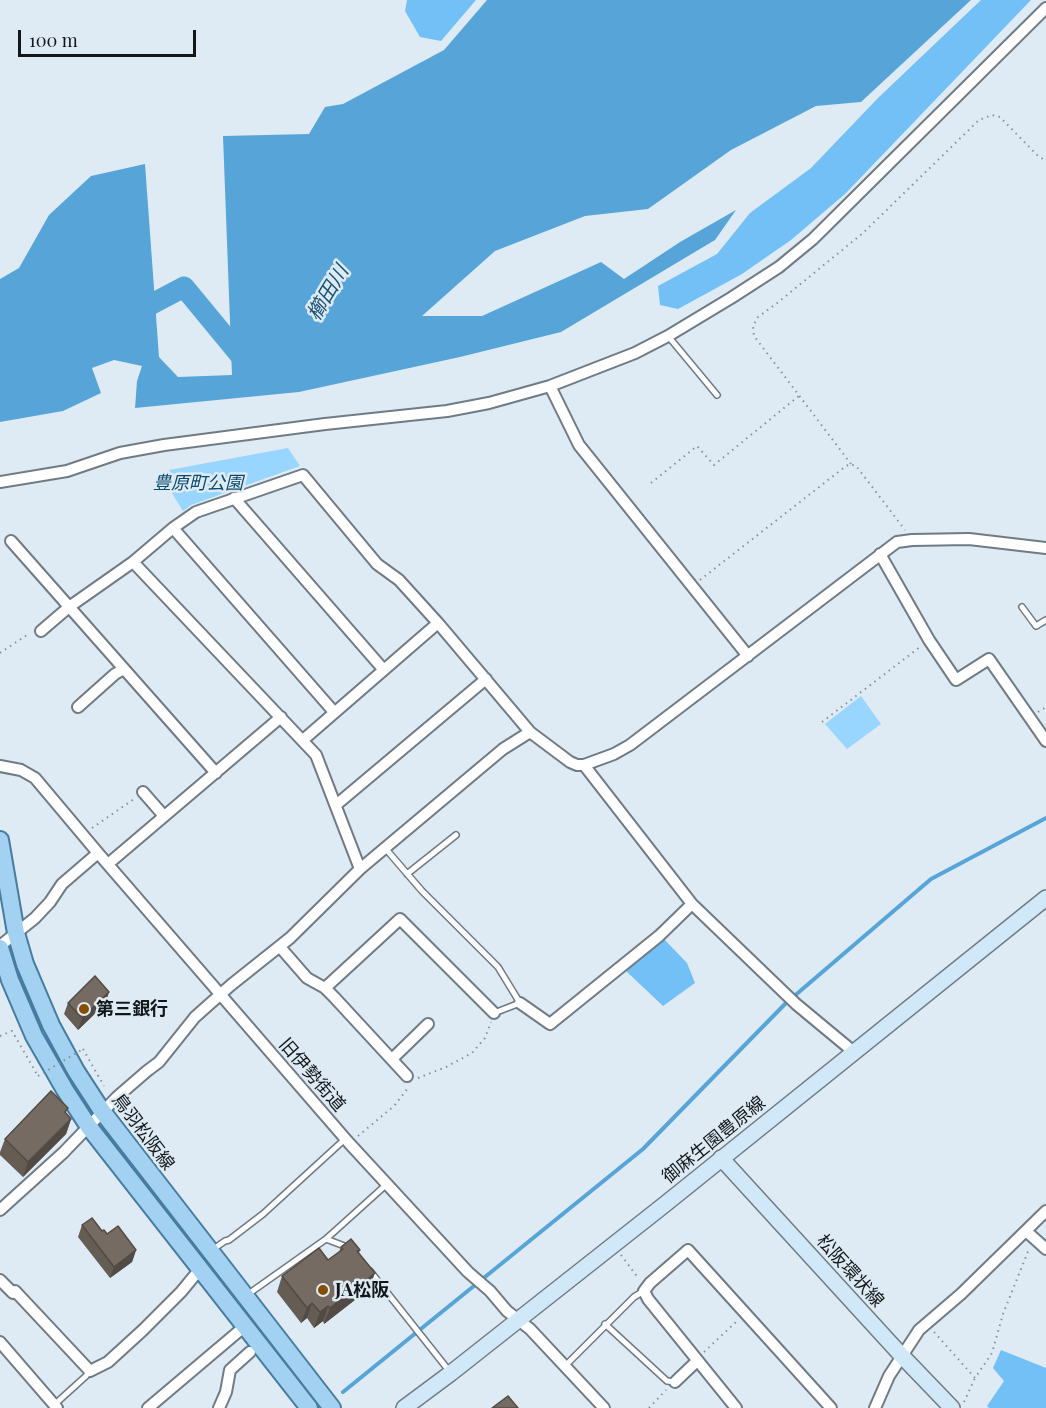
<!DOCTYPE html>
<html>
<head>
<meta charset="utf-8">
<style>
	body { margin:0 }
	#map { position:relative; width:1046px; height:1408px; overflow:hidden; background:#deebf4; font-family:"Playfair Display",serif }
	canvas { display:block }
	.scale { position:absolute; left:18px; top:30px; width:178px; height:27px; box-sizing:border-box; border:3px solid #12171a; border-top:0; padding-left:8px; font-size:18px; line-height:21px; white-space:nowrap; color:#12171a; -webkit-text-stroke:4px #deebf4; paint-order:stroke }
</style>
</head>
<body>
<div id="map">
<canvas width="1046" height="1408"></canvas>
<div class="scale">100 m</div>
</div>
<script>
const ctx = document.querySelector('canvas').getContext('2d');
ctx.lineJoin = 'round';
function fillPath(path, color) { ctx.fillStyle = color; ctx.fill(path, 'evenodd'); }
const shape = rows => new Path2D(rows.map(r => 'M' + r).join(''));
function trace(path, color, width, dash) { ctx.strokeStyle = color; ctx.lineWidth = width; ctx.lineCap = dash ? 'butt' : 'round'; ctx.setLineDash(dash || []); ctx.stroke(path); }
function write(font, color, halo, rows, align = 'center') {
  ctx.font = font + ' "Playfair Display","Noto Sans JP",serif'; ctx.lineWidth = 5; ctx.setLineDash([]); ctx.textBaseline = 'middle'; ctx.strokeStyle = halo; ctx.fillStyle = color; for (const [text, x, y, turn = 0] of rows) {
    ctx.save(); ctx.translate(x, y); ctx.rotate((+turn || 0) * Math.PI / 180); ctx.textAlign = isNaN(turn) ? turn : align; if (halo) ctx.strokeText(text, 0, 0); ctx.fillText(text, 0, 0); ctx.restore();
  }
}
fillPath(shape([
	[288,448,300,466,191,505,183,511,170,490,178,483,169,470],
	[861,696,881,724,847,749,825,724]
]), '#98d5ff');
fillPath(shape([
	[407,0,476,0,441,41,420,37,405,11],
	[981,0,1031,0,845,194,791,240,742,274,678,309,660,305,658,286,717,254,750,213,811,168,878,98],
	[664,939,687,963,695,983,663,1006,626,971],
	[1001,1350,1046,1368,1046,1408,989,1408,987,1406,1004,1381,993,1368]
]), '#72c0f5');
fillPath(shape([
	[487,0,971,0,861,102,816,106,731,150,648,209,585,216,495,251,422,316,482,316,601,262,624,279,680,242,736,210,715,240,561,332,460,357,299,392,135,408,137,381,142,366,114,360,92,368,101,393,63,411,0,422,0,279,19,268,49,215,91,176,145,164,159,357,178,377,232,375,223,136,309,134,325,107,343,104,444,50]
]), '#57a5d8');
trace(shape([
	[343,1392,643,1149,785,1004,931,879,1046,818]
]), '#57a5d8', 4);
trace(shape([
	[131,315,184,287,250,367]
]), '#57a5d8', 21);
const service = shape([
	[668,336,717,395],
	[1022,607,1036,626,1046,620],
	[385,848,422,891,498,967,520,1003,494,1013],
	[407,874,456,835],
	[326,1239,387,1184],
	[212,1250,225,1241,229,1240,263,1214,345,1139],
	[370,1271,450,1372],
	[247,1295,326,1239,347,1247],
	[605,1324,667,1381,675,1382],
	[565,1366,634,1297,644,1291],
	[54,1405,86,1376,89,1371]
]);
const minor = shape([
	[550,386,579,445,748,656],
	[0,482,67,471,120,453,164,445,325,424,447,411,489,403,550,386,635,353,668,336,731,298,779,267,813,239,1046,8],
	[234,498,383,669],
	[173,528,334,712],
	[11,541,216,773],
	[880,554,929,640,956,680,989,659,1046,741],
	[41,631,69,607,133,562],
	[78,707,115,674,124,669],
	[303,740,438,623],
	[584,765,692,904,796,1004,855,1053],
	[0,766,21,770,35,778,98,853,349,1143,468,1272,490,1291,507,1311,530,1329,604,1408],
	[143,792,164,816],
	[336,805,486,679],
	[108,864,281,717],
	[360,869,316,755,133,562,173,528,196,512,303,475,377,564,399,580,438,623,530,732,570,762,577,765,584,765,614,754,630,745,897,542,912,540,969,539,1046,548],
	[0,946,35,918,50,902,62,884,98,853],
	[280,947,307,978,325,988,334,997,407,1076],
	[325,988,400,919,494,1013],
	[520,1003,550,1024,659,936,692,904],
	[392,1059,428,1024],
	[0,1210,63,1153,117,1097,147,1071,159,1062,195,1017,231,985,290,938,360,869,385,848,503,749,530,732],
	[1026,1231,1046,1249],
	[0,1280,13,1293,15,1291,90,1371,108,1362,143,1330,181,1292,200,1269],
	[0,1342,57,1408],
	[675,1382,697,1361],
	[148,1408,245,1326],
	[219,1408,226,1392,230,1370,250,1352],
	[736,1408,648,1299,644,1291,650,1283,688,1250,831,1408],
	[875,1408,889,1376,919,1330,961,1294,1046,1211]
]);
const secondary = shape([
	[721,1158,902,1356,952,1408],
	[404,1408,451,1373,664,1205,1046,898]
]);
const primary = shape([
	[0,840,16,933,25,964,51,1025,76,1071,102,1111,332,1408],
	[0,948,10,980,34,1036,65,1090,89,1127,309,1408]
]);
trace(service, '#707b84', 8);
trace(minor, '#707b84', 14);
trace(secondary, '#707b84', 18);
trace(primary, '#477c9f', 20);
trace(shape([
	[851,464,754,336,753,326,758,317,776,304,863,233,979,120,992,115,1000,117,1037,155,1046,161],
	[651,483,697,446,714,465,800,395],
	[700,580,846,466,851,464,857,467,905,530],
	[0,653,30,633],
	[1038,712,1046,707],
	[822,722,920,647],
	[92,828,134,799],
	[0,1036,12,1031,38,1076],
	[83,1049,104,1086],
	[418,1078,446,1067,472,1053,485,1038,491,1022],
	[358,1136,394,1106,408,1088],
	[621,1255,639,1279],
	[934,1332,975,1378,992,1353,1003,1314,1029,1249],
	[704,1352,737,1321],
	[964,1402,975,1378],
	[649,1408,666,1390]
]), '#889198', 2, [1.5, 4.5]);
trace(service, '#fff', 5);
trace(minor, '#fff', 10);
trace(secondary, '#d0e8f8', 15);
trace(primary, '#a2d1f1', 16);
trace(shape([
	[38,1076,83,1049]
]), '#889198', 2, [1.5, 4.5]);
fillPath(shape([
	[109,992,105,1004,78,1030,64,1014,68,1003],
	[66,1113,71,1119,66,1134,23,1177,0,1155,0,1152,5,1139],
	[82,1225,102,1231,136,1250,132,1262,110,1278,78,1237],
	[341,1247,360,1250,359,1253,369,1289,324,1324,323,1321,314,1328,307,1318,301,1323,277,1292,282,1276,328,1260,339,1252]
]), '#655c54');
fillPath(shape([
	[109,992,105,1004,78,1030,82,1018],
	[71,1119,66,1134,23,1177,28,1162],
	[136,1250,132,1262,110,1278,114,1267],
	[375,1273,369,1289,324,1324,330,1308],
	[312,1303,307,1318,301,1323,307,1308],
	[328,1306,323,1321,314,1328,320,1312]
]), '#524b45');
const building = shape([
	[95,976,109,992,82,1018,68,1003,95,976],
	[51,1091,68,1108,65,1112,71,1119,28,1162,5,1139,51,1091],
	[92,1218,102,1231,104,1230,107,1234,118,1226,136,1250,114,1267,82,1225,92,1218],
	[351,1239,360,1250,357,1251,375,1273,330,1308,328,1306,320,1312,312,1303,307,1308,282,1276,319,1248,328,1260,343,1249,341,1247,351,1239],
	[508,1396,518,1408,492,1408,508,1396]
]);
fillPath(building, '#756b62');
trace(building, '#524b45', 1.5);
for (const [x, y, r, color] of [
	[84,1009,6,"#864e00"],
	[323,1290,6,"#864e00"]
]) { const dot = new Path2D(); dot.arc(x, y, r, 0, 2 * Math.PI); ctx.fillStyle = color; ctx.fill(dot); trace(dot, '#deebf4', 2); }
write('italic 18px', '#09496b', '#deebf4', [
	["豊原町公園",198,483]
]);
write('bold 18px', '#12171a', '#deebf4', [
	["第三銀行",96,1009],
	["JA松阪",335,1290]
], 'left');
write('18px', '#12171a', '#deebf4', [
	["旧伊勢街道",312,1075,49],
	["鳥羽松阪線",143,1132,53],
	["御麻生園豊原線",714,1140,-39],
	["松阪環状線",850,1271,48]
]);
write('italic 20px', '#175275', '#deebf4', [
	["櫛田川",328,293,-59]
]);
</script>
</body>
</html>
